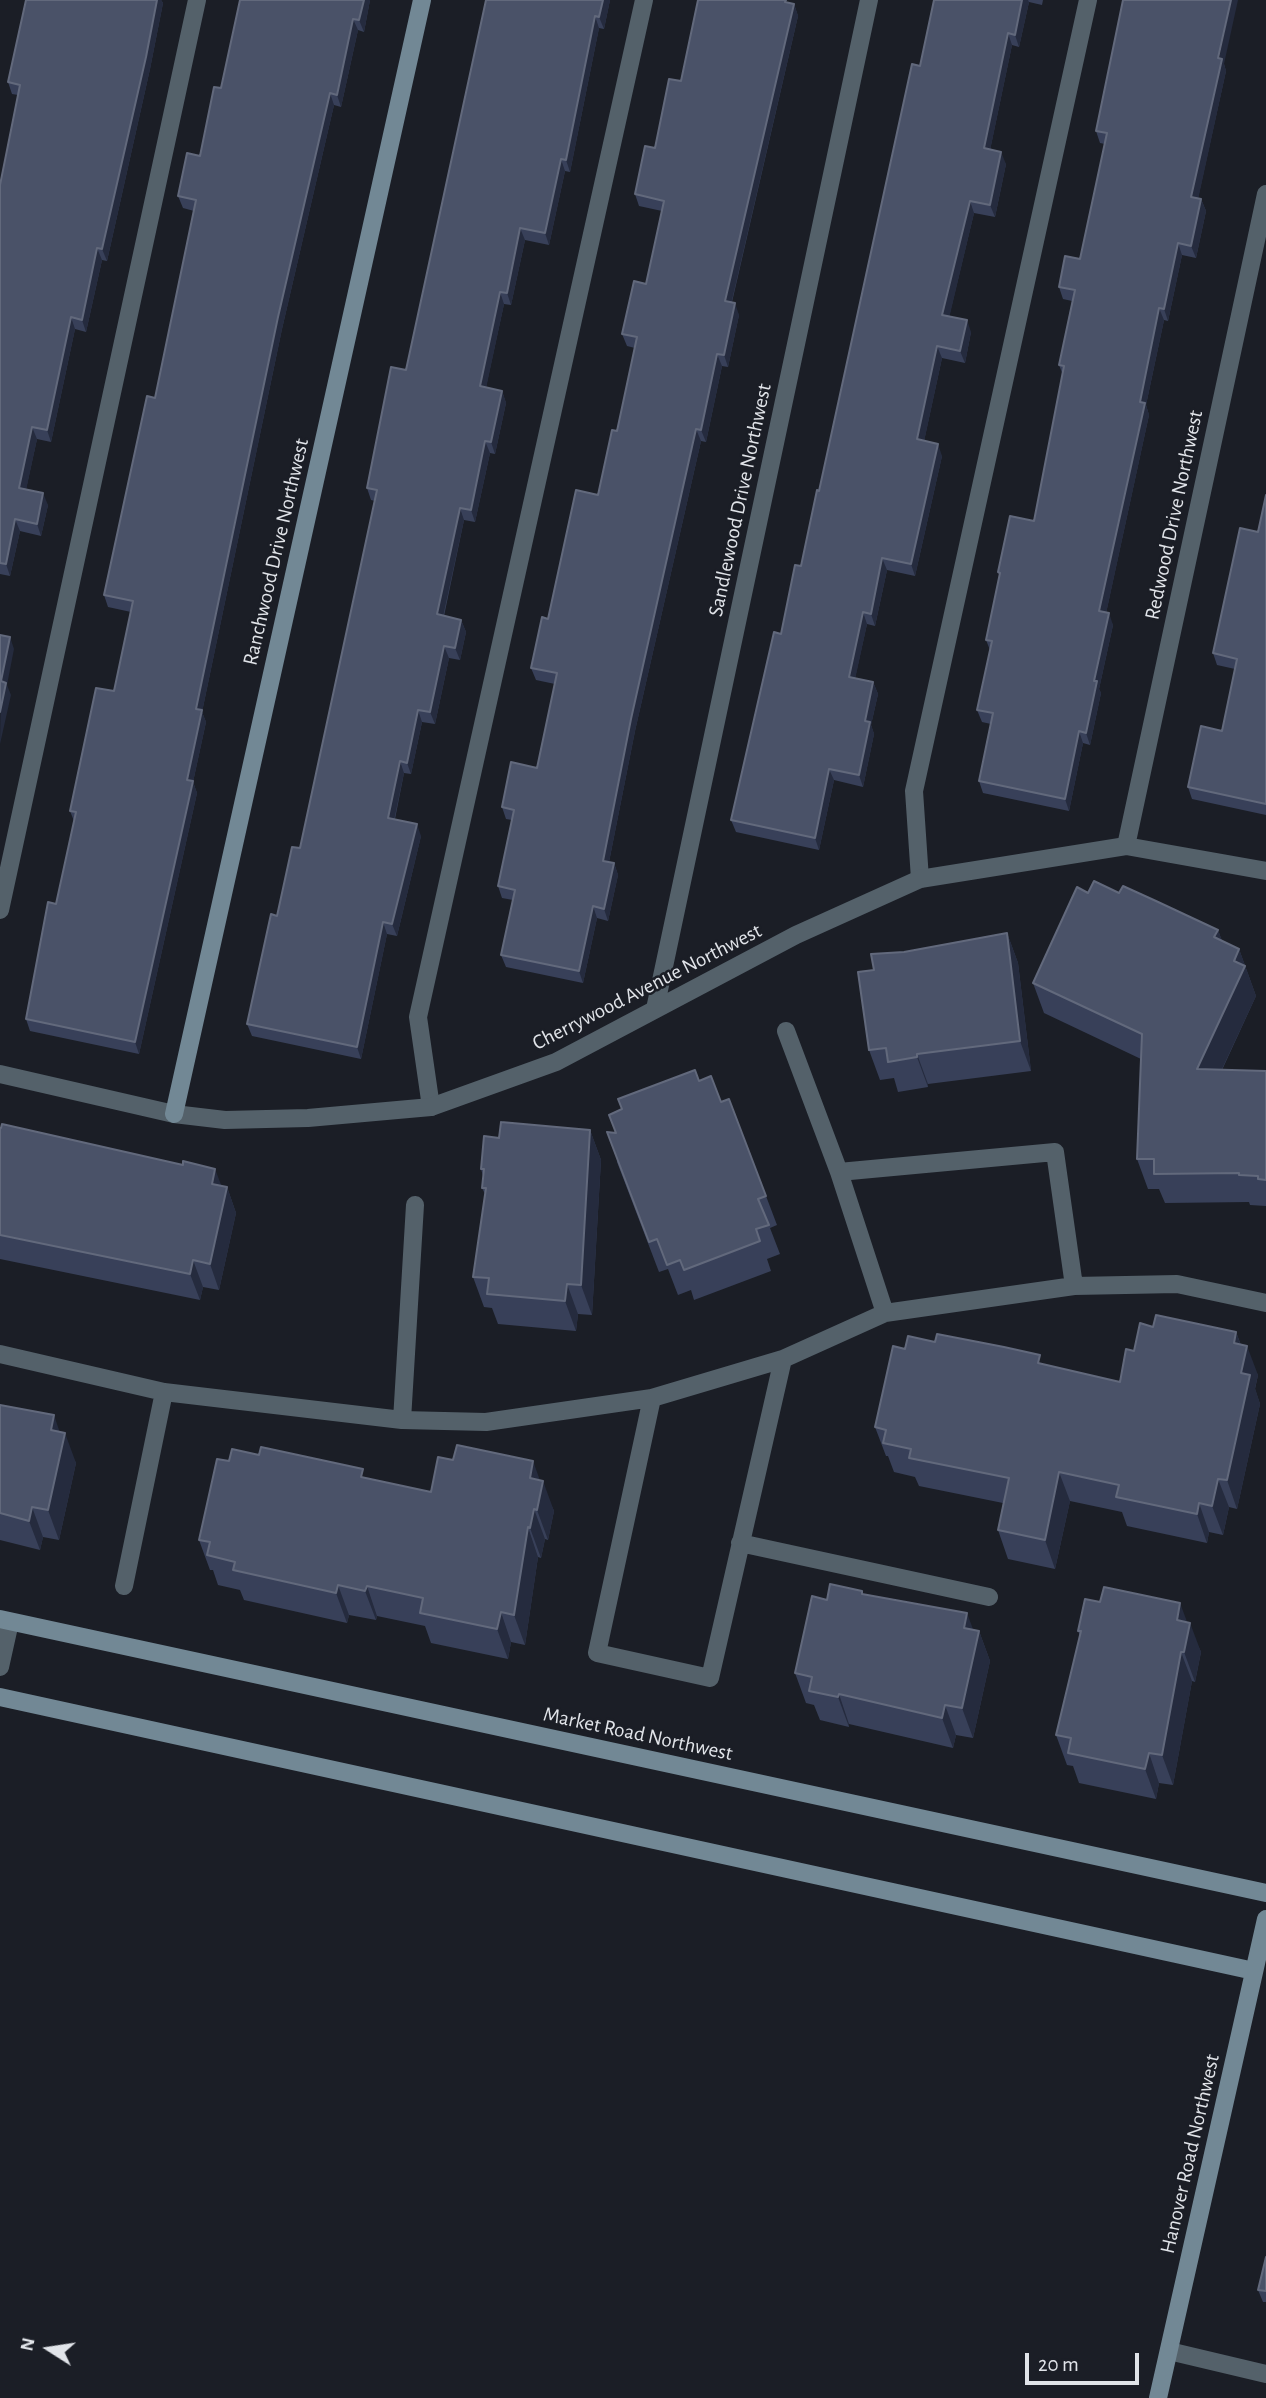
<!DOCTYPE html>
<html>
<head>
<meta charset="utf-8">
<style>
	body { margin:0 }
	#map { position:relative; width:1266px; height:2398px; overflow:hidden; background:#1b1e26; font-family:"Alegreya Sans",sans-serif }
	canvas { display:block }
	.north { position:absolute; left:14px; top:2314px; width:70px; height:70px; -webkit-text-stroke:5px #1b1e26; paint-order:stroke; rotate:282deg; font-size:19px; font-weight:700; line-height:28px; text-align:center; color:#e1e4e9 }
	.north::after { content:''; display:block; margin:auto; width:24px; height:32px; background:#e1e4e9; clip-path:polygon(50% 0,100% 100%,50% 72%,0 100%) }
	.scale { position:absolute; left:1025px; top:2353px; width:114px; height:32px; box-sizing:border-box; border:4px solid #e1e4e9; border-top:0; padding-left:9px; font-size:21px; line-height:24px; white-space:nowrap; color:#e1e4e9; -webkit-text-stroke:5px #1b1e26; paint-order:stroke }
</style>
</head>
<body>
<div id="map">
<canvas width="1266" height="2398"></canvas>
<div class="north">N</div>
<div class="scale">20 m</div>
</div>
<script>
const ctx = document.querySelector('canvas').getContext('2d');
ctx.lineJoin = 'round';
const shape = rows => new Path2D(rows.map(r => 'M' + r).join(''));
function trace(path, color, width, dash) { ctx.strokeStyle = color; ctx.lineWidth = width; ctx.lineCap = dash ? 'butt' : 'round'; ctx.setLineDash(dash || []); ctx.stroke(path); }
function fillPath(path, color) { ctx.fillStyle = color; ctx.fill(path, 'evenodd'); }
function write(font, color, halo, rows, align = 'center') {
  ctx.font = font + ' "Alegreya Sans",sans-serif'; ctx.lineWidth = 5; ctx.setLineDash([]); ctx.textBaseline = 'middle'; ctx.strokeStyle = halo; ctx.fillStyle = color; for (const [text, x, y, turn = 0] of rows) {
    ctx.save(); ctx.translate(x, y); ctx.rotate((+turn || 0) * Math.PI / 180); ctx.textAlign = isNaN(turn) ? turn : align; if (halo) ctx.strokeText(text, 0, 0); ctx.fillText(text, 0, 0); ctx.restore();
  }
}
trace(shape([
	[920,879,914,791,1088,0],
	[0,910,197,0],
	[786,1031,839,1172,885,1313],
	[431,1107,418,1017,644,0],
	[839,1172,1055,1152,1074,1286],
	[0,1354,164,1392,402,1420,486,1422,652,1398,783,1359,885,1313,1074,1286,1177,1284,1266,1303],
	[652,1398,597,1653,710,1678,783,1359],
	[402,1420,415,1205],
	[740,1543,989,1597],
	[124,1586,164,1392],
	[0,1667,10,1622]
]), '#54616a', 18);
trace(shape([
	[1126,846,1266,194],
	[655,1009,869,0],
	[0,1074,174,1114,225,1120,308,1118,431,1107,556,1062,796,935,920,879,1126,846,1266,871],
	[1169,2351,1266,2374]
]), '#54616a', 18);
trace(shape([
	[174,1114,422,0],
	[0,1619,1266,1893],
	[0,1697,1254,1971],
	[1158,2398,1266,1919]
]), '#728895', 18);
fillPath(shape([
	[26,0,161,0,163,3,150,69,107,261,102,260,86,332,75,329,51,442,37,439,26,489,48,505,41,536,20,531,10,576,0,574,0,185,18,95,12,94,8,82],
	[370,0,364,32,358,30,341,107,334,105,282,329,202,712,206,722,193,782,197,793,139,1054,30,1031,26,1019,56,904,74,821,70,811,114,691,131,612,108,607,104,595,155,398,194,211,183,208,178,196,200,156,221,88],
	[486,0,610,0,604,29,599,28,570,172,565,171,549,245,525,240,511,305,504,304,486,387,502,391,506,403,495,454,490,453,475,522,464,520,444,616,461,620,466,632,460,660,449,658,435,724,422,722,411,774,404,773,395,819,421,836,397,936,387,934,361,1059,252,1036,247,1024,277,916,300,848,375,501,371,500,367,488,406,370],
	[934,0,1043,0,1042,5,1029,2,1019,47,1012,45,990,150,1006,164,995,217,974,213,949,317,971,332,965,363,942,358,924,441,942,456,915,576,887,570,875,626,867,624,855,678,873,682,878,694,871,725,874,734,863,787,834,780,819,850,736,832,731,820,801,566,920,66],
	[792,3,794,4,798,16,732,302,739,315,728,367,722,366,706,442,701,441,635,731,609,862,614,863,618,875,608,921,597,918,583,983,506,967,501,955,513,900,502,898,498,886,512,820,506,819,502,807,537,768,555,684,536,680,531,668,548,619,598,495,617,431,635,348,627,346,622,334,646,284,662,211,639,206,635,194,655,148,681,81],
	[1224,64,1226,71,1198,198,1201,199,1206,211,1196,258,1182,255,1168,321,1164,320,1146,405,1149,415,1106,613,1113,625,1099,689,1101,693,1090,745,1083,743,1069,811,983,793,979,781,991,724,982,722,977,710,990,650,986,640,1000,577,998,572,1034,521,1063,375,1059,365,1072,301,1063,299,1059,287,1080,259,1105,144,1100,143,1096,131],
	[1266,495,1266,815,1192,799,1188,787,1222,731,1235,669,1217,665,1213,653,1258,532],
	[1088,893,1119,893,1218,930,1222,941,1239,949,1256,996,1222,1070,1266,1071,1266,1206,1250,1205,1249,1202,1165,1203,1159,1189,1148,1189,1137,1159,1141,1059,1044,1013,1033,983],
	[1007,933,1018,963,1031,1071,928,1084,928,1087,898,1092,894,1078,880,1080,869,1050,874,970,904,952],
	[699,1081,721,1102,766,1196,777,1225,770,1228,780,1254,767,1259,771,1271,694,1300,691,1290,678,1295,668,1269,659,1272,617,1162,615,1133],
	[0,1128,227,1187,236,1213,219,1290,203,1287,200,1300,0,1259],
	[590,1130,601,1160,592,1315,578,1314,576,1331,498,1324,492,1308,484,1307,473,1277,485,1194,482,1188,483,1176,481,1169,499,1138],
	[1153,1327,1236,1332,1241,1345,1258,1375,1255,1389,1260,1404,1237,1509,1229,1507,1223,1535,1209,1532,1207,1543,1127,1526,1122,1512,1070,1501,1055,1569,1008,1559,998,1530,1003,1503,919,1486,915,1477,894,1472,888,1456,886,1456,875,1427,905,1349,935,1342,1043,1364,1120,1382,1134,1351],
	[0,1405,60,1432,76,1463,59,1540,43,1537,40,1550,0,1540],
	[229,1461,366,1478,431,1492,540,1480,554,1511,548,1540,545,1539,541,1558,538,1557,525,1645,511,1642,508,1659,431,1643,425,1626,377,1616,376,1620,349,1615,347,1623,244,1600,240,1590,218,1585,213,1570,210,1570,199,1540],
	[863,1594,979,1631,990,1661,973,1738,956,1735,953,1748,849,1724,849,1727,820,1720,814,1705,806,1703,795,1673,827,1600],
	[1187,1622,1201,1652,1195,1682,1192,1681,1173,1785,1159,1783,1156,1799,1079,1783,1073,1766,1067,1765,1056,1735,1080,1636,1078,1631],
	[1266,2257,1266,2302,1263,2302,1258,2290]
]), '#384059');
fillPath(shape([
	[157,0,161,0,163,3,150,69,107,261,102,249],
	[364,0,370,0,364,32,359,20],
	[603,0,610,0,604,29,599,17],
	[1022,0,1028,0,1029,2,1019,47,1015,35],
	[1231,0,1238,0,1224,64,1226,71,1196,209,1191,197],
	[794,4,798,16,729,313,725,301],
	[595,16,599,28,570,172,566,160],
	[353,19,358,30,341,107,337,95],
	[1008,33,1012,45,988,160,984,148],
	[330,93,334,105,282,329,202,712,206,722,193,782,197,793,139,1054,135,1042,187,780,196,709,278,317],
	[1001,152,1006,164,995,217,990,205],
	[561,159,565,171,549,245,545,233],
	[1201,199,1206,211,1196,258,1191,246],
	[970,201,974,213,947,327,942,315],
	[520,228,525,240,511,305,507,293],
	[1178,243,1182,255,1168,321,1164,309],
	[97,248,102,260,86,332,82,320],
	[500,292,504,304,484,398,480,386],
	[735,303,739,315,728,367,724,355],
	[1159,308,1164,320,1146,405,1149,415,1104,623,1099,611,1140,402],
	[71,317,75,329,51,442,47,430],
	[967,320,971,332,965,363,960,351],
	[937,346,942,358,922,451,917,439],
	[717,354,722,366,706,442,701,430],
	[502,391,506,403,495,454,491,442],
	[32,427,37,439,24,500,19,488],
	[696,429,701,441,635,731,607,872,603,861,631,719],
	[485,441,490,453,475,522,471,510],
	[938,444,942,456,915,576,911,564],
	[43,493,48,505,41,536,37,524],
	[460,508,464,520,441,626,437,614],
	[15,519,20,531,10,576,6,564],
	[882,558,887,570,875,626,871,614],
	[863,612,867,624,853,689,849,677],
	[1109,613,1113,625,1099,689,1101,693,1090,745,1086,733,1094,681],
	[461,620,466,632,460,660,455,648],
	[10,637,14,649,7,685,11,695,0,744,1,681],
	[444,646,449,658,435,724,430,712],
	[873,682,878,694,871,725,874,734,863,787,859,775,865,721],
	[418,710,422,722,411,774,407,763],
	[1079,731,1083,743,1069,811,1065,799],
	[400,761,404,773,392,830,388,818],
	[829,769,834,780,819,850,815,838],
	[417,824,421,836,397,936,392,924],
	[614,863,618,875,608,921,604,909],
	[593,906,597,918,583,983,579,971],
	[383,922,387,934,361,1059,357,1047],
	[1218,930,1229,960,1214,937],
	[1007,933,1018,963,1031,1071,1020,1041],
	[1239,949,1256,996,1208,1099,1197,1069],
	[917,1054,928,1084,928,1087,917,1057],
	[590,1130,601,1160,592,1315,581,1285],
	[215,1169,225,1195,227,1187,236,1213,219,1290,210,1264,212,1184],
	[193,1260,203,1287,200,1300,190,1274],
	[567,1284,578,1314,576,1331,565,1301],
	[1236,1332,1245,1357,1247,1346,1258,1375,1255,1388,1260,1404,1237,1509,1227,1480,1241,1373,1234,1343],
	[54,1415,63,1442,65,1433,76,1463,59,1540,48,1510,51,1430],
	[533,1461,542,1486,543,1481,554,1511,548,1540,537,1510,530,1478],
	[1059,1472,1070,1501,1055,1569,1045,1540],
	[1218,1479,1229,1507,1223,1535,1212,1506],
	[1199,1503,1209,1532,1207,1543,1197,1514],
	[32,1507,43,1537,40,1550,29,1521],
	[534,1509,545,1539,541,1558,530,1528],
	[528,1527,538,1557,525,1645,514,1615],
	[338,1585,349,1615,347,1623,336,1593],
	[367,1586,377,1616,376,1620,365,1591],
	[1180,1603,1189,1627,1190,1623,1201,1652,1195,1682,1184,1652,1177,1620],
	[501,1612,511,1642,508,1659,497,1629],
	[967,1613,977,1640,979,1631,990,1661,973,1738,962,1708,964,1628],
	[1181,1652,1192,1681,1173,1785,1162,1755],
	[839,1694,849,1724,849,1727,838,1697],
	[945,1705,956,1735,953,1748,942,1718],
	[1149,1753,1159,1783,1156,1799,1145,1769]
]), '#252b3e');
const building = shape([
	[26,0,157,0,146,57,102,249,97,248,82,320,71,317,47,430,32,427,19,488,43,493,37,524,15,519,6,564,0,563,0,185,20,85,8,82,26,0],
	[240,0,364,0,359,20,353,19,337,95,330,93,278,317,196,709,202,710,187,780,193,781,135,1042,26,1019,48,902,56,904,76,812,70,811,96,688,114,691,133,601,104,595,147,396,155,398,196,200,178,196,187,153,200,156,214,87,221,88,240,0],
	[486,0,603,0,599,17,595,16,566,160,561,159,545,233,520,228,507,293,500,292,480,386,502,391,491,442,485,441,471,510,460,508,437,614,461,620,455,648,444,646,430,712,418,710,407,763,400,761,388,818,417,824,392,924,383,922,357,1047,247,1024,271,914,277,916,292,847,300,848,377,490,367,488,391,367,406,370,486,0],
	[698,0,786,0,785,2,794,4,725,301,735,303,724,355,717,354,701,430,696,429,631,719,603,861,614,863,604,909,593,906,579,971,501,955,515,890,498,886,514,810,502,807,511,762,537,768,557,673,531,668,542,617,548,619,576,490,598,495,612,430,617,431,637,337,622,334,634,281,646,284,664,201,635,194,645,146,655,148,669,79,681,81,698,0],
	[934,0,1022,0,1015,35,1008,33,984,148,1001,152,990,205,970,201,942,315,967,320,960,351,937,346,917,439,938,444,911,564,882,558,871,614,863,612,849,677,873,682,865,721,870,722,859,775,829,769,815,838,731,820,774,632,781,634,795,565,801,566,817,490,819,491,912,64,920,66,934,0],
	[1123,0,1231,0,1218,58,1222,59,1191,197,1201,199,1191,246,1178,243,1164,309,1159,308,1140,402,1145,403,1099,611,1109,613,1094,681,1097,681,1086,733,1079,731,1065,799,979,781,993,713,977,710,992,641,986,640,1000,573,998,572,1010,516,1034,521,1064,366,1059,365,1075,290,1059,287,1065,256,1080,259,1107,133,1096,131,1123,0],
	[1266,495,1266,804,1188,787,1201,726,1222,731,1237,659,1213,653,1240,528,1258,532,1266,495],
	[0,635,10,637,1,681,6,683,0,712,0,635],
	[1094,881,1119,893,1123,886,1156,901,1218,930,1214,937,1239,949,1234,961,1245,966,1197,1069,1266,1071,1266,1180,1258,1179,1258,1176,1239,1175,1239,1173,1154,1174,1154,1159,1137,1159,1142,1034,1033,983,1077,887,1088,893,1094,881],
	[1007,933,1020,1041,917,1054,917,1057,888,1062,886,1048,869,1050,858,972,874,970,871,954,904,952,1007,933],
	[695,1070,699,1081,711,1076,721,1102,729,1099,766,1196,758,1199,769,1225,756,1229,760,1241,684,1270,680,1260,667,1265,657,1239,649,1242,607,1132,616,1133,609,1115,622,1109,618,1099,695,1070],
	[501,1122,590,1130,581,1285,567,1284,565,1301,487,1294,489,1278,473,1277,486,1188,482,1188,484,1169,481,1169,484,1136,499,1138,501,1122],
	[2,1124,183,1165,183,1161,215,1169,212,1184,227,1187,210,1264,193,1260,190,1274,0,1235,0,1128,1,1128,2,1124],
	[1156,1315,1236,1332,1234,1343,1247,1346,1241,1373,1250,1375,1227,1480,1218,1479,1212,1506,1199,1503,1197,1514,1116,1497,1119,1485,1059,1472,1045,1540,998,1530,1009,1478,909,1458,911,1449,883,1443,886,1430,875,1427,893,1346,905,1349,908,1336,935,1342,937,1334,1004,1347,1040,1355,1038,1363,1120,1382,1126,1349,1134,1351,1140,1323,1153,1327,1156,1315],
	[0,1405,54,1415,51,1430,65,1433,48,1510,32,1507,29,1521,0,1513,0,1405],
	[457,1445,533,1461,530,1478,543,1481,537,1510,534,1509,530,1528,528,1527,514,1615,501,1612,497,1629,420,1613,423,1598,367,1586,365,1591,338,1585,336,1593,233,1570,235,1562,207,1555,210,1542,199,1540,217,1459,229,1461,232,1449,259,1455,261,1447,363,1469,361,1477,431,1492,438,1457,453,1460,457,1445],
	[830,1584,862,1591,862,1594,967,1613,964,1628,979,1631,962,1708,945,1705,942,1718,839,1694,838,1697,809,1691,812,1677,795,1673,812,1596,827,1600,830,1584],
	[1104,1587,1180,1603,1177,1620,1190,1623,1184,1652,1181,1652,1162,1755,1149,1753,1145,1769,1068,1753,1071,1738,1056,1735,1081,1631,1078,1631,1085,1599,1100,1602,1104,1587],
	[1266,2257,1266,2291,1258,2290,1266,2257]
]);
fillPath(building, '#4a5268');
trace(building, '#62697c', 2);
write('21px', '#e1e4e9', '#1b1e26', [
	["Sandlewood Drive Northwest",740,500,-78],
	["Redwood Drive Northwest",1174,515,-78],
	["Ranchwood Drive Northwest",276,552,-77],
	["Cherrywood Avenue Northwest",647,987,-27],
	["Market Road Northwest",638,1734,12],
	["Hanover Road Northwest",1190,2154,-77]
]);
</script>
</body>
</html>
